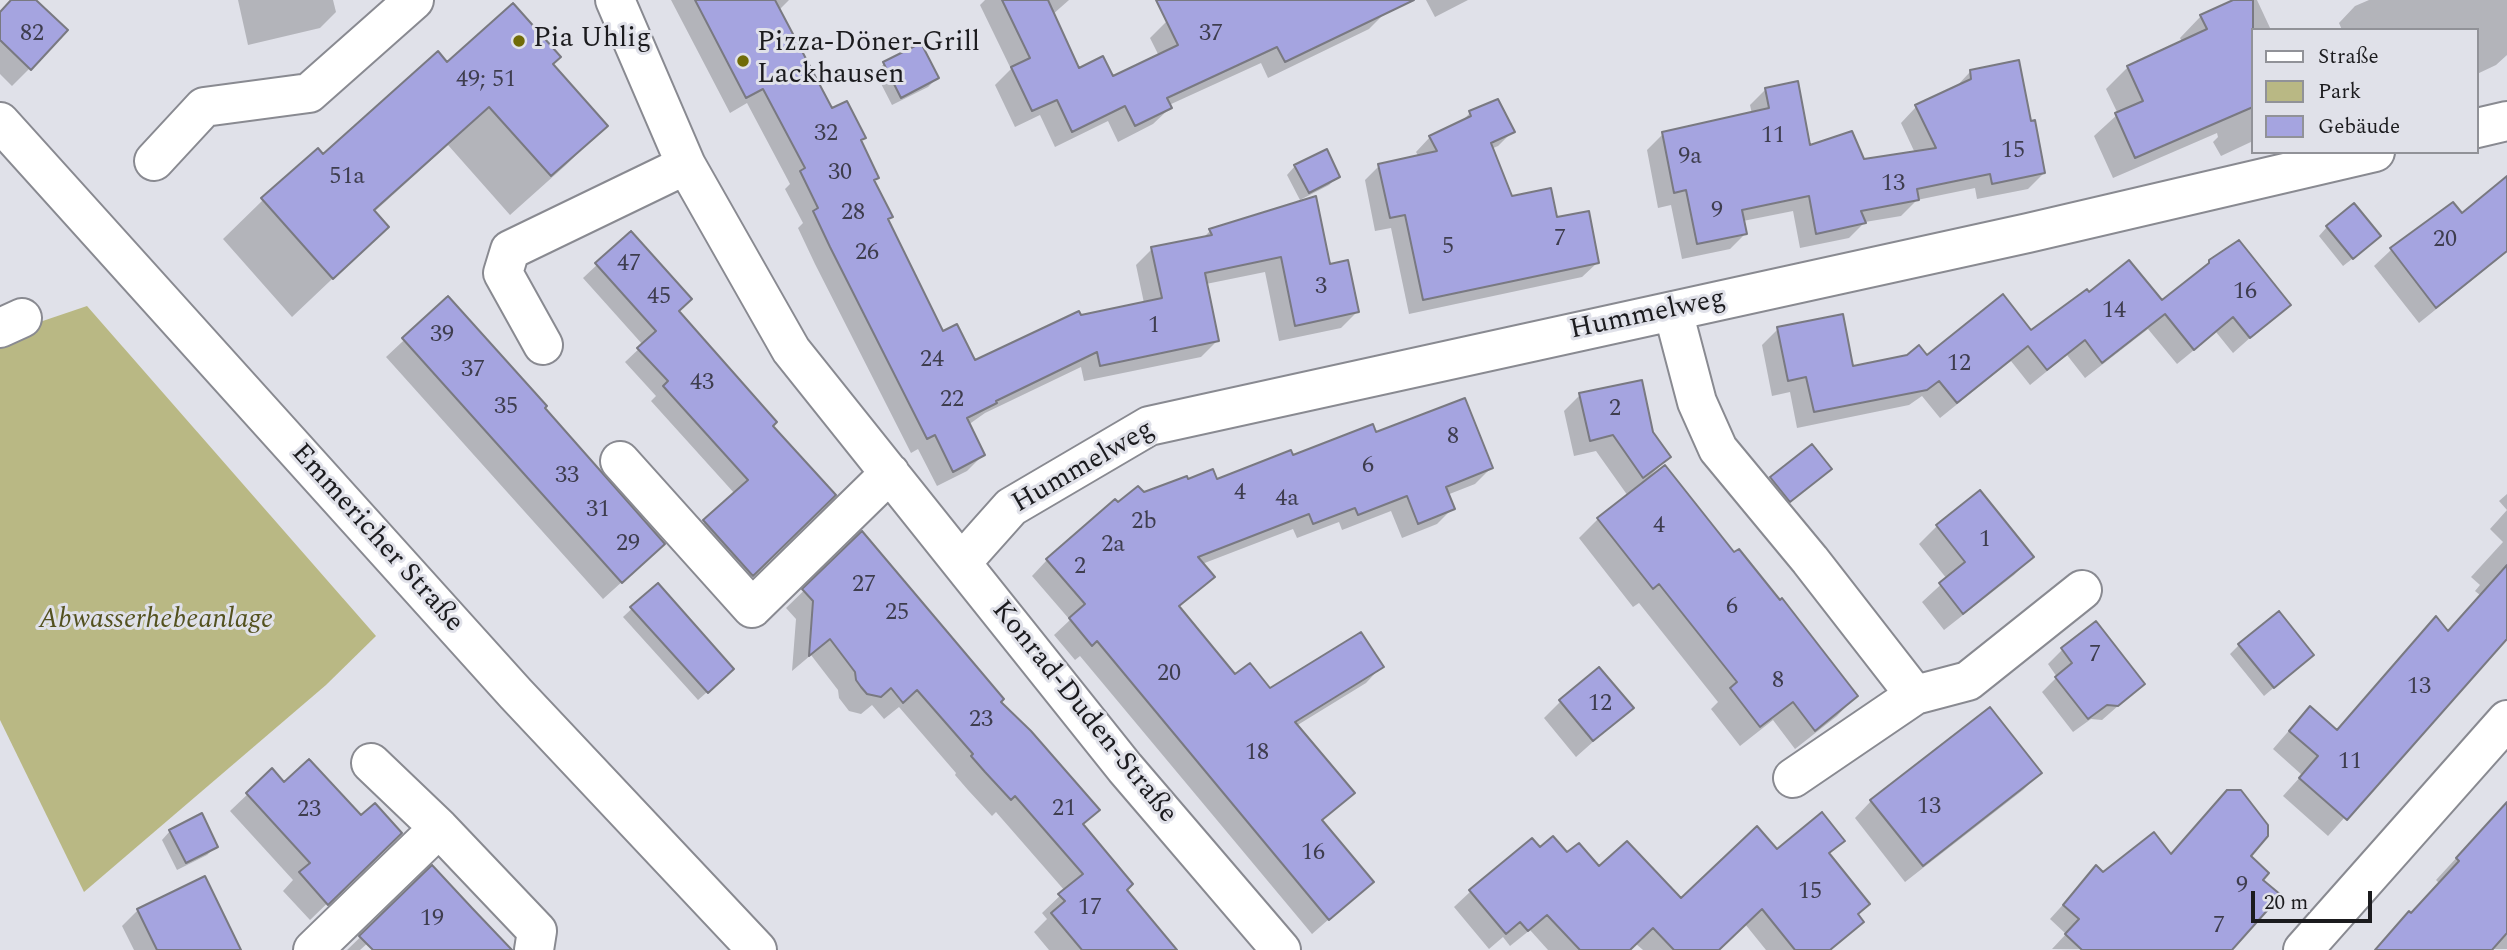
<!DOCTYPE html>
<html>
<head>
<meta charset="utf-8">
<style>
	body { margin:0 }
	#map { position:relative; width:2507px; height:950px; overflow:hidden; background:#e0e1e9; font-family:Spectral,serif }
	canvas { display:block }
	.legend { position:absolute; left:2251px; top:28px; width:228px; height:126px; box-sizing:border-box; background:#e0e1e9; border:2px solid #919298; margin:0; padding:9px 12px; list-style:none; font-size:21px; color:#1b1b1e }
	.legend li { display:flex; align-items:center; gap:14px; height:35px }
	.legend b { width:35px; border:2px solid #919298 }
	.scale { position:absolute; left:2251px; top:891px; width:121px; height:32px; box-sizing:border-box; border:4px solid #1b1b1e; border-top:0; padding-left:9px; font-size:21px; line-height:24px; white-space:nowrap; color:#1b1b1e; -webkit-text-stroke:5px #e0e1e9; paint-order:stroke }
</style>
</head>
<body>
<div id="map">
<canvas width="2507" height="950"></canvas>
<ul class="legend">
<li><b style="height:9px;background:#fff"></b>Straße</li>
<li><b style="height:19px;background:#b9b884"></b>Park</li>
<li><b style="height:19px;background:#a5a4e0"></b>Gebäude</li>
</ul>
<div class="scale">20 m</div>
</div>
<script>
const ctx = document.querySelector('canvas').getContext('2d');
ctx.lineJoin = 'round';
function fillPath(path, color) { ctx.fillStyle = color; ctx.fill(path, 'evenodd'); }
const shape = rows => new Path2D(rows.map(r => 'M' + r).join(''));
function trace(path, color, width, dash) { ctx.strokeStyle = color; ctx.lineWidth = width; ctx.lineCap = dash ? 'butt' : 'round'; ctx.setLineDash(dash || []); ctx.stroke(path); }
function write(font, color, halo, rows, align = 'center') {
  ctx.font = font + ' Spectral,serif'; ctx.lineWidth = 6; ctx.setLineDash([]); ctx.textBaseline = 'middle'; ctx.strokeStyle = halo; ctx.fillStyle = color; for (const [text, x, y, turn = 0] of rows) {
    ctx.save(); ctx.translate(x, y); ctx.rotate((+turn || 0) * Math.PI / 180); ctx.textAlign = isNaN(turn) ? turn : align; if (halo) ctx.strokeText(text, 0, 0); ctx.fillText(text, 0, 0); ctx.restore();
  }
}
fillPath(shape([
	[87,306,376,636,326,685,84,892,0,720,0,339,25,327]
]), '#b9b884');
fillPath(shape([
	[13,0,34,0,30,68,12,86,0,74,0,14],
	[238,0,333,0,336,12,320,28,248,45],
	[671,0,789,0,779,10,831,111,864,137,860,142,877,177,873,181,886,221,942,333,974,362,1080,317,1144,303,1136,265,1152,249,1202,239,1210,231,1315,198,1329,266,1357,312,1341,328,1279,341,1265,272,1206,284,1217,341,1201,357,1084,381,1081,367,985,413,968,425,983,455,967,471,937,486,918,449,911,453,815,264,798,228,803,223,785,189,790,184,747,103,730,113],
	[985,0,1069,0,1052,15,1078,70,1112,79,1159,56,1150,38,1167,21,1229,0,1380,0,1386,12,1369,29,1268,78,1261,63,1169,105,1170,108,1153,124,1118,142,1108,121,1055,147,1040,115,1015,127,995,85,1011,69,980,5],
	[1426,0,1468,0,1435,17],
	[2251,0,2257,0,2271,30,2253,30,2253,141,2221,156,2213,142,2218,137,2217,133,2113,178,2094,136,2118,114,2106,89,2128,67,2182,42,2180,38,2201,16],
	[2369,0,2507,0,2507,55,2496,65,2477,74,2477,30,2342,30,2339,23,2355,6],
	[920,45,937,78,928,87,892,105,875,72,884,64],
	[447,65,552,65,605,126,566,165,510,215,448,145,374,212,387,227,292,317,223,239,263,200],
	[1970,72,2030,123,2044,173,2028,189,1977,199,1975,188,1917,200,1901,216,1865,222,1849,238,1800,248,1793,211,1743,221,1745,234,1730,249,1682,259,1671,205,1658,208,1647,150,1663,134,1752,114,1750,105,1766,89,1809,147,1863,161,1915,153,1901,123,1916,107,1955,88],
	[1470,113,1512,132,1498,146,1491,149,1510,198,1556,219,1597,263,1582,277,1409,314,1391,228,1375,231,1365,180,1379,166,1419,157,1416,152,1430,137,1460,123],
	[1295,166,1338,176,1329,185,1300,200,1287,175],
	[2507,178,2507,252,2419,323,2374,266,2391,250,2453,204,2462,215],
	[2327,227,2370,245,2343,266,2319,236],
	[631,233,677,312,771,426,833,495,739,588,691,535,735,494,651,401,656,396,625,362,643,345,583,278],
	[2210,261,2288,304,2233,353,2216,332,2177,364,2148,329,2085,378,2067,355,2030,385,2011,361,1940,418,1922,396,1909,405,1797,428,1790,392,1772,396,1762,345,1778,329,1852,368,1926,357,2031,333,2089,294,2162,303],
	[448,299,645,561,603,599,386,357],
	[1580,395,1651,433,1669,457,1651,475,1734,555,1856,696,1837,716,1795,749,1773,720,1740,746,1711,709,1718,702,1639,603,1633,607,1579,538,1598,519,1628,496,1596,451,1574,456,1564,411],
	[1375,434,1491,468,1475,484,1447,495,1453,508,1437,524,1402,538,1391,511,1342,530,1339,522,1297,538,1293,529,1202,564,1213,577,1178,608,1235,677,1270,690,1381,667,1366,683,1296,726,1352,793,1321,821,1371,882,1312,934,1080,656,1075,660,1054,635,1070,620,1032,576,1047,560,1118,504,1144,494,1187,481,1216,481],
	[1812,446,1821,477,1781,509,1762,487],
	[1980,492,2032,557,2014,575,1944,630,1922,602,1947,579,1919,544,1937,526],
	[2507,494,2507,636,2328,836,2283,796,2302,775,2273,749,2293,726,2336,731,2419,636,2447,632,2480,595,2475,591,2480,585,2471,577,2503,542,2490,529,2507,510,2499,501],
	[862,534,999,702,1125,890,1175,950,1049,950,1034,932,1047,919,1042,913,1065,891,996,812,992,816,968,790,955,775,956,773,899,707,884,719,872,705,861,714,849,711,839,698,838,690,811,655,792,671,796,619,786,608],
	[657,585,723,678,698,700,623,617],
	[2096,624,2143,684,2102,720,2091,719,2073,732,2042,692,2057,677,2048,664,2062,650],
	[2239,645,2312,655,2264,696,2230,654],
	[1561,701,1631,708,1576,757,1544,718],
	[272,771,284,784,400,833,310,920,283,891,293,880,230,811],
	[2040,773,2023,790,1905,882,1855,818,1871,801],
	[2507,809,2507,949,2375,950,2439,883,2436,880,2483,829],
	[170,831,216,846,207,855,177,870,162,840],
	[1842,841,1828,855,1862,922,1831,950,1766,950,1745,924,1718,950,1643,950,1635,943,1628,950,1548,950,1530,930,1510,946,1503,937,1489,949,1454,907,1471,891,1540,849,1567,855,1681,900,1777,851],
	[2170,856,2248,856,2261,880,2230,950,2052,949,2066,934,2050,919,2096,868,2103,874],
	[432,868,482,950,378,950,370,941,360,950,347,950],
	[138,910,239,950,134,950,122,926]
]), '#0003');
const building = shape([
	[11,0,36,0,68,30,31,70,0,40,0,12,11,0],
	[695,0,775,0,832,108,847,101,866,138,861,140,879,178,874,180,893,217,888,219,943,331,957,324,975,360,1079,311,1081,315,1162,298,1151,247,1212,235,1209,229,1316,196,1330,264,1348,260,1359,312,1295,326,1281,257,1205,273,1219,341,1100,366,1097,352,996,401,997,403,967,418,985,455,953,472,935,435,927,439,830,247,813,211,818,208,800,171,805,168,763,89,746,98,695,0],
	[1002,0,1048,0,1079,68,1103,56,1113,76,1178,45,1156,0,1414,0,1285,62,1277,47,1167,98,1172,108,1135,126,1125,106,1072,132,1057,100,1032,111,1011,67,1030,58,1002,0],
	[2233,0,2253,0,2253,107,2135,158,2115,113,2143,101,2127,66,2207,29,2200,15,2233,0],
	[513,3,561,57,553,64,608,126,551,176,489,107,374,210,389,227,333,279,261,198,318,148,323,154,438,51,447,62,513,3],
	[921,43,939,78,901,98,883,62,921,43],
	[2019,60,2031,121,2035,120,2045,173,1992,184,1990,174,1917,189,1919,200,1861,211,1866,223,1816,234,1809,196,1742,210,1747,234,1697,244,1686,190,1674,193,1662,132,1769,108,1765,88,1798,81,1810,145,1852,131,1864,159,1936,148,1915,105,1971,79,1970,70,2019,60],
	[1498,99,1515,132,1491,143,1512,196,1551,188,1557,217,1589,211,1599,263,1423,300,1405,215,1390,218,1378,164,1437,151,1429,136,1471,116,1469,111,1498,99],
	[1327,149,1340,177,1309,193,1294,165,1327,149],
	[2507,176,2507,251,2436,308,2390,248,2453,202,2462,213,2507,176],
	[2354,203,2381,236,2353,259,2326,226,2354,203],
	[631,231,692,299,679,311,777,422,773,426,836,495,753,576,703,520,748,480,663,386,668,381,637,348,656,331,595,263,631,231],
	[2239,240,2291,305,2250,338,2233,317,2194,350,2165,314,2102,363,2085,340,2047,370,2028,346,1957,403,1939,381,1927,390,1814,412,1806,377,1788,381,1777,327,1843,314,1853,366,1907,355,1919,345,1927,355,2003,294,2031,330,2087,289,2089,292,2129,260,2162,300,2209,263,2209,260,2239,240],
	[448,296,547,406,545,408,665,544,622,583,402,338,448,296],
	[1642,380,1653,432,1671,457,1643,478,1613,435,1590,441,1579,393,1642,380],
	[1465,398,1493,468,1446,487,1455,509,1418,524,1407,496,1358,515,1355,508,1313,524,1309,514,1198,557,1215,577,1179,606,1235,674,1250,663,1270,688,1361,632,1384,667,1295,722,1355,793,1322,820,1374,882,1329,920,1097,641,1092,646,1069,618,1085,604,1046,559,1115,499,1118,502,1138,486,1144,492,1187,476,1188,479,1213,469,1217,479,1291,450,1293,455,1373,424,1376,432,1465,398],
	[1812,444,1832,469,1790,502,1770,477,1812,444],
	[1665,465,1734,552,1739,549,1780,600,1782,598,1858,696,1815,731,1793,702,1760,727,1730,688,1737,682,1659,584,1653,589,1597,518,1665,465],
	[1980,490,2034,557,1963,614,1939,583,1965,562,1936,525,1980,490],
	[862,531,1004,699,1001,702,1031,731,1100,810,1083,824,1133,884,1127,890,1177,950,1082,950,1051,913,1065,901,1058,894,1083,874,1015,796,1011,800,985,772,971,756,973,754,917,690,903,703,891,688,881,697,867,694,861,687,856,680,855,672,830,639,809,656,813,601,802,589,862,531],
	[2507,565,2507,639,2347,820,2299,778,2318,756,2289,731,2310,706,2337,730,2436,616,2448,631,2507,565],
	[658,583,734,669,708,693,630,607,658,583],
	[2279,611,2314,655,2274,688,2238,644,2279,611],
	[2096,621,2145,684,2118,706,2107,705,2088,719,2055,677,2072,663,2061,648,2096,621],
	[1599,667,1634,708,1593,741,1559,700,1599,667],
	[1990,707,2042,773,1923,866,1870,800,1990,707],
	[309,759,361,815,375,803,402,833,328,905,299,872,310,863,246,793,272,768,284,782,309,759],
	[2227,790,2241,790,2268,825,2268,836,2251,856,2269,873,2263,880,2281,895,2232,950,2082,950,2065,934,2079,919,2063,905,2096,865,2103,872,2154,832,2171,854,2227,790],
	[2507,802,2507,933,2492,950,2375,950,2409,911,2411,913,2459,861,2456,858,2507,802],
	[1822,812,1845,841,1829,853,1870,904,1858,914,1864,922,1830,950,1795,950,1762,909,1719,950,1674,950,1653,928,1630,950,1580,950,1547,915,1528,931,1520,922,1506,934,1469,890,1532,838,1540,847,1553,836,1567,852,1579,843,1599,866,1627,841,1681,898,1757,826,1777,849,1822,812],
	[202,813,218,847,186,863,169,830,202,813],
	[432,865,472,908,512,950,373,950,359,936,432,865],
	[205,876,241,950,157,950,137,909,205,876]
]);
fillPath(building, '#a5a4e0');
trace(building, '#797981', 2);
const minor = shape([
	[615,0,686,165,791,350,1125,768,1281,950],
	[2477,128,2507,121],
	[154,161,204,107,309,93,414,0],
	[1673,311,1697,402,1718,449,1810,560,1915,695,1793,778],
	[0,328,22,318],
	[543,345,503,273,510,250,686,165],
	[620,461,752,608,890,473],
	[962,562,1011,507,1149,426,2028,233,2375,152],
	[1915,695,1968,681,2082,590],
	[371,763,439,828],
	[313,950,439,828,537,931,534,950],
	[2303,950,2507,720]
]);
const major = shape([
	[0,122,516,694,757,950]
]);
trace(minor, '#898a91', 42);
trace(major, '#898a91', 42);
trace(minor, '#fff', 38);
trace(major, '#fff', 38);
for (const [x, y, r, color] of [
	[519,41,7,"#706b07"],
	[743,61,7,"#706b07"]
]) { const dot = new Path2D(); dot.arc(x, y, r, 0, 2 * Math.PI); ctx.fillStyle = color; ctx.fill(dot); trace(dot, '#e0e1e9', 2.5); }
write('24px', '#3e3d4e', null, [
	["82",32,35],
	["37",1211,35],
	["49; 51",486,81],
	["32",826,135],
	["11",1773,137],
	["15",2013,152],
	["9a",1690,158],
	["30",840,174],
	["51a",347,178],
	["13",1893,185],
	["9",1717,212],
	["28",853,214],
	["7",1560,240],
	["20",2445,241],
	["5",1448,248],
	["26",867,254],
	["47",629,265],
	["3",1321,288],
	["16",2245,293],
	["45",659,298],
	["14",2114,312],
	["1",1154,327],
	["39",442,336],
	["24",932,361],
	["12",1959,365],
	["37",473,371],
	["43",702,384],
	["22",952,401],
	["35",506,408],
	["2",1615,410],
	["8",1453,438],
	["6",1368,467],
	["33",567,477],
	["4",1240,494],
	["4a",1287,500],
	["31",598,511],
	["2b",1144,523],
	["4",1659,527],
	["1",1985,541],
	["29",628,545],
	["2a",1113,546],
	["2",1080,568],
	["27",864,586],
	["6",1732,608],
	["25",897,614],
	["7",2095,656],
	["20",1169,675],
	["8",1778,682],
	["13",2419,688],
	["12",1600,705],
	["23",981,721],
	["18",1257,754],
	["11",2350,763],
	["13",1929,808],
	["21",1064,810],
	["23",309,811],
	["16",1313,854],
	["9",2242,887],
	["15",1810,893],
	["17",1090,909],
	["19",432,920],
	["7",2219,927]
]);
write('28px', '#1b1b1e', '#e0e1e9', [
	["Pia Uhlig",533,41],
	["Pizza-Döner-Grill",757,45],
	["Lackhausen",757,77]
], 'left');
write('28px', '#1b1b1e', '#e0e1e9', [
	["Hummelweg",1648,316,-12],
	["Hummelweg",1084,468,-30],
	["Emmericher Straße",376,539,48],
	["Konrad-Duden-Straße",1083,713,51]
]);
write('italic 28px', '#53511f', '#e0e1e9', [
	["Abwasserhebeanlage",156,622]
]);
</script>
</body>
</html>
